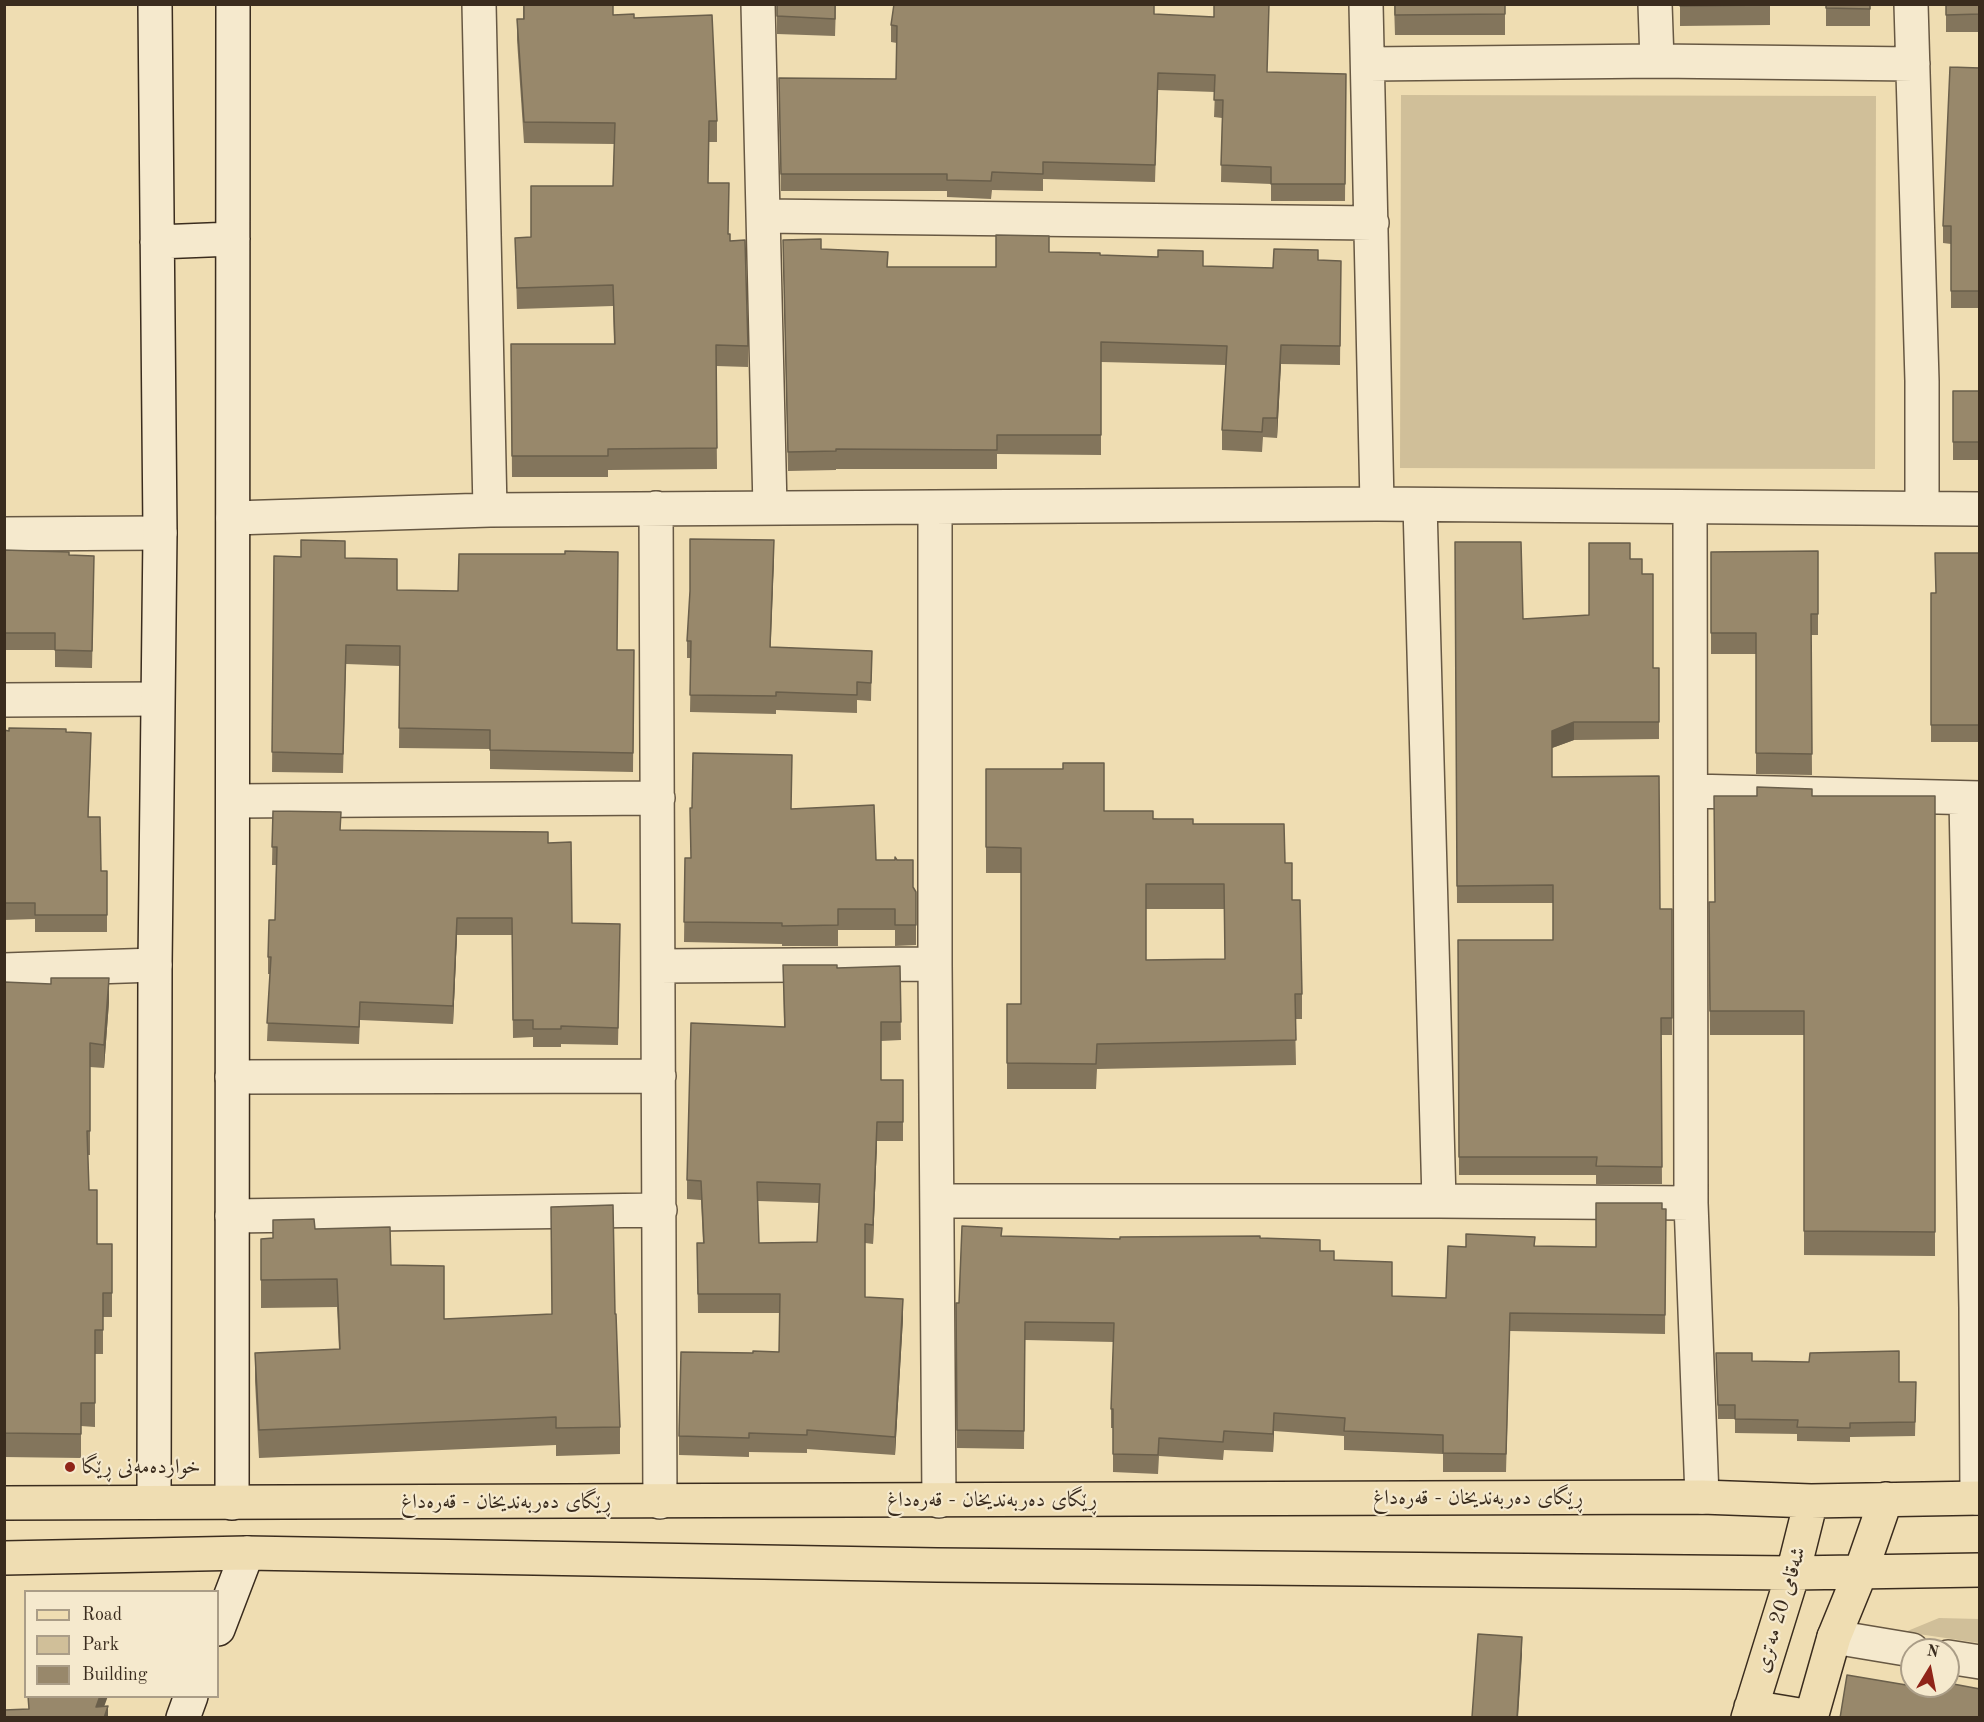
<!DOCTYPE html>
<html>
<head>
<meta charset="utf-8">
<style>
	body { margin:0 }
	#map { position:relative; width:1984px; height:1722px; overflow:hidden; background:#efddb2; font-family:"Old Standard TT",serif }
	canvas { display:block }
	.frame { position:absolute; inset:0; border:6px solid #3a2c1e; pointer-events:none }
	.legend { position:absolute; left:24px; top:1590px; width:195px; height:108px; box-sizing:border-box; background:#f5e9cd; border:2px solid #aa9d87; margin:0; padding:8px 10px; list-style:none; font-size:18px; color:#3a2c1e }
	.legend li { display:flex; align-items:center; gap:12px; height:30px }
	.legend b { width:30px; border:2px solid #aa9d87 }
	.north { position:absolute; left:1900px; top:1638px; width:60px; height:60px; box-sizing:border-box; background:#f5e9cd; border:2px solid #aa9d87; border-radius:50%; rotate:10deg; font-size:16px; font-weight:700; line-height:24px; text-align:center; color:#3a2c1e }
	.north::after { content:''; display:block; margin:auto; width:21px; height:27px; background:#8f2418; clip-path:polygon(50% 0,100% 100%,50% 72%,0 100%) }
</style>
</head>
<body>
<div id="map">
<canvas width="1984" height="1722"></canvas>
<div class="frame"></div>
<ul class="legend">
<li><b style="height:8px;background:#efddb2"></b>Road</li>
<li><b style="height:16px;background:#d0bf99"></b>Park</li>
<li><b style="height:16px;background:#98886b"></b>Building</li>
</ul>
<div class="north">N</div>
</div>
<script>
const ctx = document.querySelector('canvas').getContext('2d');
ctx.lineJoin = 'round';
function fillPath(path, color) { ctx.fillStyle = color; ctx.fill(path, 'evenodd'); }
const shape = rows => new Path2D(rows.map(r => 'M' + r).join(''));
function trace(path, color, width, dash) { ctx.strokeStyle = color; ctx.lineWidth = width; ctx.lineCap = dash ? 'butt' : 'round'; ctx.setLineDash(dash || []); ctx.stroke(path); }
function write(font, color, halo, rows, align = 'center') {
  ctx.font = font + ' "Old Standard TT",Amiri,serif'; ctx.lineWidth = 4.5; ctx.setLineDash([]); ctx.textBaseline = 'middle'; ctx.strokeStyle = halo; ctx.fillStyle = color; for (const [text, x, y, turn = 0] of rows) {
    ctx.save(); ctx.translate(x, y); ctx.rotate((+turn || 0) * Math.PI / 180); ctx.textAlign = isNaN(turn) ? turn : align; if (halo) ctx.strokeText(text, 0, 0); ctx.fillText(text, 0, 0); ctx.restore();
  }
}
fillPath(shape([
	[1401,95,1876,96,1875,469,1400,468],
	[1939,1618,1979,1619,1979,1643,1905,1632]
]), '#d0bf99');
const street = shape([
	[479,4,490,510],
	[758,4,770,508],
	[1366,4,1377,504],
	[1655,4,1657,61],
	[1911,4,1922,381,1922,508],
	[1369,64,1657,61,1913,64],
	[763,216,1372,223],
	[1420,505,1439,1201],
	[935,507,935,964,939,1501],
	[1690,507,1691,1203,1702,1497],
	[656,508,660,1502],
	[233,518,490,510,1377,504,1980,509],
	[4,534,160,533],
	[4,700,157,699],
	[1691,791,1980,798],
	[1966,798,1976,1308,1977,1498],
	[233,801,658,798],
	[659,966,935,964],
	[4,970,155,965],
	[232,1077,659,1076],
	[937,1201,1439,1201,1691,1203],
	[232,1216,660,1210],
	[1834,1637,1912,1650],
	[1948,1657,1980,1662]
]);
const secondary = shape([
	[157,242,233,239],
	[154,1502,155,965,160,533,155,4],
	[232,1503,233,4],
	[218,1629,247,1553],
	[183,1718,191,1696]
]);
const primary = shape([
	[4,1503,1702,1497,1811,1501,1980,1498],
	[4,1558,247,1553,937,1565,1793,1573,1980,1570],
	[1751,1707,1811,1717],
	[1748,1718,1793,1573,1811,1501],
	[1811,1718,1834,1637,1861,1571,1886,1499]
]);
trace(street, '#675843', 36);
trace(secondary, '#3a2c1e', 36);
trace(primary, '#3a2c1e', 36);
trace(street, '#f5e9cd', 33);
trace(secondary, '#f5e9cd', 33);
trace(primary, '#efddb2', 33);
fillPath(shape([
	[523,4,613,4,613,15,634,18,717,121,717,142,709,142,708,183,730,241,748,346,748,367,716,366,717,469,608,470,608,477,512,477,511,344,614,344,613,306,517,309,515,238,531,237,613,186,614,144,524,143,517,40,517,19,523,19],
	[777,4,836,4,835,36,777,34],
	[1394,4,1505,4,1505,35,1395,35],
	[1680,4,1770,4,1770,25,1680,26],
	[1826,4,1870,4,1870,26,1826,26],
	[1946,4,1980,4,1980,32,1946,32],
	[1154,14,1268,72,1346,74,1345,201,1271,201,1271,184,1221,182,1222,118,1214,117,1215,92,1158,90,1155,182,1043,179,1043,191,992,190,991,199,947,197,947,191,781,191,779,96,896,79,897,43,891,42,891,25],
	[1980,68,1980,308,1951,308,1951,244,1943,243,1943,226],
	[783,240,888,267,996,267,1049,252,1100,255,1203,266,1273,268,1318,260,1341,261,1340,365,1281,364,1277,438,1263,437,1262,452,1222,450,1222,430,1226,365,1101,362,1101,455,997,454,997,469,836,469,836,470,788,471],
	[1953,391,1980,391,1980,460,1953,460],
	[1455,542,1523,619,1589,615,1630,559,1642,574,1653,668,1659,668,1659,739,1574,740,1552,748,1552,777,1660,909,1672,909,1672,1035,1661,1035,1662,1184,1596,1184,1596,1175,1459,1175,1458,940,1553,940,1553,903,1457,903],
	[4,550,69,555,94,573,92,668,55,667,55,650,4,650],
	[1818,551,1818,635,1811,635,1812,775,1756,774,1756,654,1711,654,1711,552],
	[1980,553,1980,742,1931,742,1931,593,1935,593],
	[274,556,345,558,397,590,617,650,634,650,633,772,490,769,490,749,399,748,400,666,346,664,343,773,272,772],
	[774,557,770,647,872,651,871,701,857,700,857,713,776,710,776,714,690,712,691,658,687,658,687,641],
	[4,730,66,732,91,749,88,817,101,871,107,871,107,932,35,932,35,919,4,920],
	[986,769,1104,811,1193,824,1285,863,1292,900,1302,994,1302,1019,1295,1019,1296,1065,1097,1069,1096,1089,1007,1089,1007,1004,1021,1004,1021,873,986,873],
	[1146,909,1224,909,1225,959,1146,960],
	[1812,796,1935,796,1935,1256,1804,1255,1804,1035,1710,1035,1709,902,1715,902],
	[791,809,876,860,913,887,916,892,916,945,895,946,895,930,838,930,838,946,782,946,782,944,684,942,685,858,691,858],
	[273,811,341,830,548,843,572,923,620,942,618,1045,561,1044,561,1047,533,1047,533,1037,513,1038,512,935,457,935,453,1024,360,1020,359,1044,267,1041,270,974,268,974,268,957,275,920,276,865,272,865],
	[783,965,837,968,900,966,901,1040,881,1041,881,1080,903,1080,903,1141,877,1141,873,1244,865,1243,865,1297,903,1318,895,1455,807,1449,807,1453,749,1452,749,1457,679,1455,679,1436,753,1353,779,1352,779,1313,698,1313,697,1243,703,1243,701,1200,687,1199,687,1180,784,1027],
	[758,1201,819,1203,817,1242,759,1243],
	[4,982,109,1002,104,1068,90,1067,90,1155,88,1155,89,1190,97,1244,112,1244,112,1317,103,1317,103,1354,95,1354,95,1427,81,1426,81,1458,4,1457],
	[1662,1209,1666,1209,1665,1334,1510,1331,1506,1472,1443,1472,1443,1454,1344,1450,1344,1436,1274,1431,1273,1452,1224,1450,1223,1460,1159,1456,1158,1474,1113,1472,1113,1428,1111,1428,1111,1409,1114,1342,1025,1340,1024,1449,957,1448,956,1303,959,1303,1002,1236,1120,1239,1260,1238,1320,1251,1392,1296,1446,1298,1466,1247,1535,1246,1596,1247],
	[315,1229,391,1265,444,1319,615,1314,620,1427,620,1454,556,1456,556,1445,259,1458,255,1381,255,1353,339,1349,337,1307,261,1308,261,1239,273,1238],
	[1716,1353,1752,1361,1899,1382,1916,1396,1915,1436,1850,1437,1850,1442,1797,1441,1797,1434,1735,1433,1735,1419,1718,1419]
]), '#83755c');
fillPath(shape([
	[1281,345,1281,364,1277,438,1277,418],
	[774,540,774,557,770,664,770,647],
	[1574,722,1574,740,1552,748,1552,731],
	[457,918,457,935,453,1024,453,1006],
	[109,978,109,1002,104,1068,104,1045],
	[877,1122,877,1141,873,1244,873,1225],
	[903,1299,903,1318,895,1455,895,1437],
	[1274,1413,1274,1431,1273,1452,1273,1434],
	[1522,1637,1522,1655,1518,1718,1517,1718],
	[100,1696,108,1696,100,1718,96,1707],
	[108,1706,108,1718,104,1718]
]), '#6a5f4b');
const building = shape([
	[524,4,613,4,613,15,634,14,634,18,712,15,717,121,709,121,708,183,729,183,728,234,730,234,730,241,745,240,748,346,716,345,717,448,608,449,608,456,512,456,511,344,615,344,613,285,517,288,515,238,531,237,531,186,613,186,615,123,524,122,517,19,524,19,524,4],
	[777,4,835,4,835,19,777,16,777,4],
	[894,4,1154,4,1154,14,1214,17,1214,4,1269,4,1267,72,1346,74,1345,184,1271,184,1271,167,1221,165,1223,100,1214,100,1215,75,1158,73,1155,165,1043,162,1043,174,992,172,991,181,947,180,947,174,781,174,779,78,896,79,897,26,891,25,894,4],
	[1395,4,1505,4,1505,14,1395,15,1395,4],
	[1680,4,1770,4,1770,5,1680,6,1680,4],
	[1826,4,1870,4,1870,9,1826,8,1826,4],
	[1946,4,1980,4,1980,14,1946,15,1946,4],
	[1950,67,1980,68,1980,291,1951,291,1951,226,1943,226,1950,67],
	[996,235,1049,236,1049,252,1100,253,1100,255,1158,257,1158,250,1203,251,1203,266,1273,268,1274,249,1318,250,1318,260,1341,261,1340,346,1281,345,1277,418,1263,418,1262,432,1222,430,1227,346,1101,342,1101,435,997,435,997,450,836,449,836,451,788,452,783,240,821,239,821,249,888,252,887,267,996,267,996,235],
	[1953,391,1980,391,1980,442,1953,442,1953,391],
	[690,539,774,540,770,647,872,651,871,683,857,682,857,695,776,692,776,696,690,695,691,641,687,641,690,591,690,539],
	[301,540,345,541,345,558,397,559,397,590,458,591,459,554,565,554,565,551,618,552,617,650,634,650,633,753,490,750,490,730,399,728,400,646,346,645,343,754,272,752,274,556,301,557,301,540],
	[1455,542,1521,542,1523,619,1589,615,1589,543,1630,543,1630,559,1642,559,1642,574,1653,574,1653,668,1659,668,1659,722,1574,722,1552,731,1552,777,1659,776,1660,909,1672,909,1672,1018,1661,1018,1662,1167,1596,1166,1597,1157,1459,1157,1458,940,1553,940,1553,885,1457,886,1455,542],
	[4,550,69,552,69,555,94,556,92,651,55,650,55,633,4,633,4,550],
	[1818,551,1818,614,1811,614,1812,754,1756,753,1756,633,1711,633,1711,552,1818,551],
	[1935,553,1980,553,1980,725,1931,725,1931,593,1936,593,1935,553],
	[9,728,66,729,66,732,91,733,88,817,100,817,101,871,107,871,107,915,35,915,35,903,4,903,4,730,9,731,9,728],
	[693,753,792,755,791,809,874,805,876,860,895,860,895,857,897,860,913,860,913,887,916,892,916,925,895,925,895,909,838,909,838,925,782,926,782,923,684,922,685,858,691,858,690,808,692,808,693,753],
	[1063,763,1104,763,1104,811,1153,811,1153,819,1193,819,1193,824,1284,824,1285,863,1292,863,1292,900,1300,900,1302,994,1295,994,1296,1040,1097,1044,1096,1064,1007,1063,1007,1004,1021,1004,1021,848,986,847,986,769,1063,769,1063,763],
	[1146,884,1224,884,1225,959,1146,960,1146,884],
	[1757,787,1812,789,1812,796,1935,796,1935,1232,1804,1231,1804,1011,1710,1011,1709,902,1715,902,1714,796,1757,796,1757,787],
	[273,811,341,812,340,830,548,832,548,843,571,842,572,923,620,924,618,1028,561,1026,561,1029,533,1029,533,1020,513,1020,512,918,457,918,453,1006,360,1002,359,1027,267,1023,271,957,268,957,269,920,275,920,277,847,272,847,273,811],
	[783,965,837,965,837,968,900,966,901,1022,881,1022,881,1080,903,1080,903,1122,877,1122,873,1225,865,1224,865,1297,903,1299,895,1437,807,1430,807,1435,749,1433,749,1438,679,1436,681,1352,753,1353,753,1351,779,1352,780,1294,698,1294,697,1243,704,1243,701,1181,687,1180,691,1023,785,1027,783,965],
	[757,1182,820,1184,817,1242,759,1243,757,1182],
	[51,978,109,978,104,1045,90,1043,90,1131,87,1131,89,1190,97,1190,97,1244,112,1244,112,1293,103,1293,103,1330,95,1330,95,1403,81,1403,81,1434,4,1433,4,982,51,984,51,978],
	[1596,1203,1662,1203,1662,1209,1666,1209,1665,1315,1510,1313,1506,1454,1443,1453,1443,1435,1344,1431,1345,1418,1274,1413,1273,1434,1224,1431,1223,1442,1159,1438,1158,1455,1113,1454,1113,1409,1111,1409,1114,1323,1025,1322,1024,1431,957,1430,956,1303,959,1303,962,1226,1002,1228,1001,1236,1120,1239,1120,1237,1260,1236,1260,1238,1320,1240,1320,1251,1334,1251,1334,1260,1392,1262,1392,1296,1446,1298,1448,1246,1466,1247,1466,1234,1535,1237,1534,1246,1596,1247,1596,1203],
	[613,1205,615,1314,616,1314,620,1427,556,1428,556,1417,259,1430,255,1353,340,1349,337,1279,261,1280,261,1239,273,1238,273,1220,314,1219,315,1229,390,1227,391,1265,444,1266,444,1319,552,1314,551,1207,613,1205],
	[1899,1351,1899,1382,1916,1382,1915,1422,1850,1423,1850,1428,1797,1427,1798,1420,1735,1419,1735,1405,1718,1405,1716,1353,1752,1353,1752,1361,1809,1362,1810,1353,1899,1351],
	[1478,1634,1522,1637,1517,1718,1472,1717,1478,1634],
	[1847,1675,1942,1691,1943,1686,1948,1686,1948,1683,1980,1689,1980,1718,1840,1718,1847,1675],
	[28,1696,100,1696,96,1707,108,1706,104,1718,4,1718,4,1710,29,1709,28,1696]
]);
fillPath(building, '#98886b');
trace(building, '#6a5f4b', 1.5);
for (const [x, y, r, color] of [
	[70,1467,6,"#8f2418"]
]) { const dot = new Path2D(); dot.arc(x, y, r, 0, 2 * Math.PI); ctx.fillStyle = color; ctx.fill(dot); trace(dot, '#f5e9cd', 2); }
write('21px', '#3a2c1e', '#f5e9cd', [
	["خواردەمەنی ڕێگا",82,1467]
], 'left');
write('21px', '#3a2c1e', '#f5e9cd', [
	["ڕێگای دەربەندیخان - قەرەداغ",1478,1498],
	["ڕێگای دەربەندیخان - قەرەداغ",992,1500],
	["ڕێگای دەربەندیخان - قەرەداغ",506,1502],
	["شەقامی 20 مەتری",1781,1610,-73]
]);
</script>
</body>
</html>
